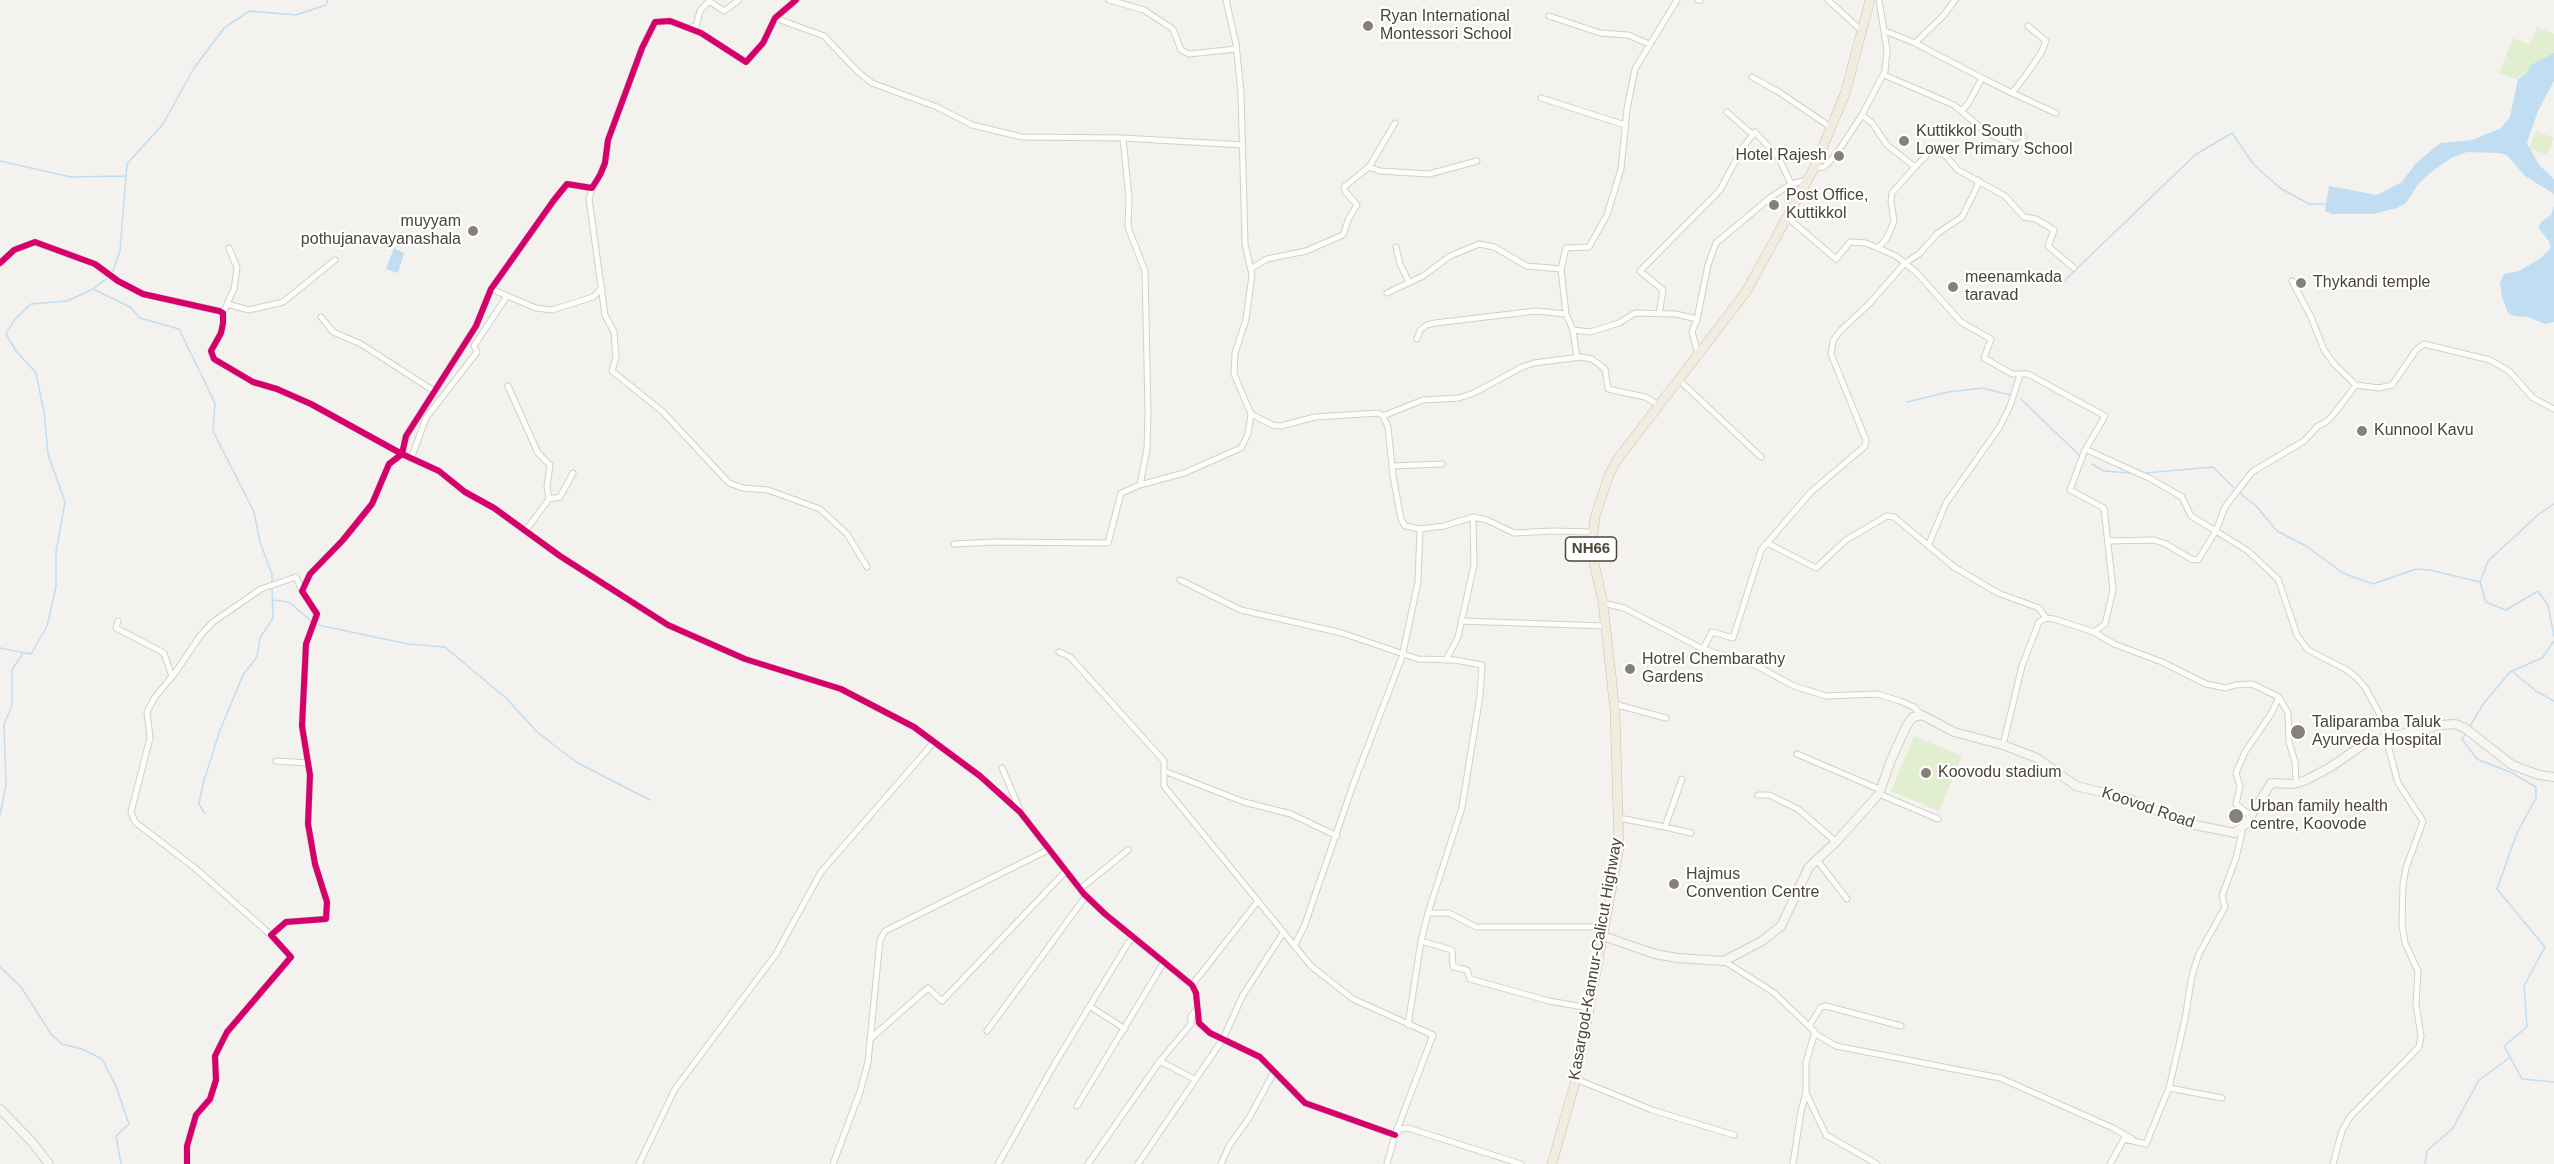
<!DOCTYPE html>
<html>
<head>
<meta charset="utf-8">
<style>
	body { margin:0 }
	canvas { display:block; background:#f4f2ee }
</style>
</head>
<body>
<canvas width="2554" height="1164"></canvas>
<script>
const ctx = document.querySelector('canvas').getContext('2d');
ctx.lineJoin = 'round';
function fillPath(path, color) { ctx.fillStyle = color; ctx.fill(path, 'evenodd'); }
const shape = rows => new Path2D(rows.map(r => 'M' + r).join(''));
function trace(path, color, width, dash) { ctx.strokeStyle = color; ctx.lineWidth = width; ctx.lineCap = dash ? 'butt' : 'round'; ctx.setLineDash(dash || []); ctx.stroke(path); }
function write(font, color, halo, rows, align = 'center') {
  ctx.font = font + ' Helvetica,sans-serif'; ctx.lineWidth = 4.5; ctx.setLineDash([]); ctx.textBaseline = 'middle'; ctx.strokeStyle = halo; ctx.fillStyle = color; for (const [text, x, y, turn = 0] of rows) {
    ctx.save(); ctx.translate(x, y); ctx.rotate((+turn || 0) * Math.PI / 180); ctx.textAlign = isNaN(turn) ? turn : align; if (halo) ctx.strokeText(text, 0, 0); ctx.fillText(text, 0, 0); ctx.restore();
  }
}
fillPath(shape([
	[2537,27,2554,34,2554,56,2516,79,2499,73,2513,38,2530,45],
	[2536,131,2554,138,2547,155,2529,148],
	[1914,736,1962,756,1939,811,1891,791]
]), '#e1eecf');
fillPath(shape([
	[2554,53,2554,81,2538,111,2527,143,2539,165,2554,179,2554,194,2525,176,2507,155,2498,153,2467,152,2451,158,2434,170,2419,183,2406,203,2397,208,2373,214,2332,214,2325,211,2329,186,2377,195,2402,182,2416,163,2440,143,2472,140,2501,128,2510,117,2518,79,2526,74,2531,65],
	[2554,206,2554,322,2545,324,2528,317,2514,316,2508,313,2502,297,2500,283,2504,274,2519,271,2538,260,2549,250,2551,246,2548,240,2538,227,2542,221,2551,215],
	[394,248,404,253,398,273,386,269]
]), '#c0ddf1');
trace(shape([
	[0,161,71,177,126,176],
	[113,271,120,251,127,164,163,124,194,68,225,27,250,11,296,15,326,5,328,0],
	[2064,281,2195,155,2232,133,2254,165,2280,188,2309,204,2326,204],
	[93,289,130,307,140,318,179,329,215,403,213,431,254,512,260,542,272,574,272,582],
	[2021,399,2080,456],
	[1907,402,1948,392,1983,388,2010,395],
	[2092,464,2104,471,2129,473],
	[2146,473,2213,467,2233,487],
	[2240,493,2257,507,2277,531,2306,546,2343,573,2373,584,2416,569,2430,570,2480,582],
	[2554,504,2538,515,2488,561,2480,582,2486,602,2506,610,2538,591,2548,605,2554,636],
	[273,600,289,602,310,620],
	[318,625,408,644,445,647,507,699,536,731,576,762,650,800],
	[0,648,31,654,47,626,56,587,56,552,65,502,48,454,44,412,36,373,16,351,6,334,14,320,31,304,67,301,93,289,106,279],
	[2513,672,2536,691,2554,701],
	[2469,728,2484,703,2510,672,2542,658,2554,641],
	[2466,733,2462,739,2477,759,2512,773,2536,787,2536,798,2517,833,2497,889,2545,947,2524,986,2527,1027,2504,1046,2522,1079,2554,1082],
	[205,814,199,804,203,784,220,730,243,675,257,657,260,638,273,618,272,587],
	[0,815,6,785,4,724,12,706,12,670,23,653],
	[0,967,21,987,51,1034,62,1044,82,1049,102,1059,116,1086,129,1124,116,1136,121,1164],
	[2425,1164,2427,1151,2453,1128,2479,1080,2509,1058]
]), '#c0ddf1', 1.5);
const minor = shape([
	[796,0,775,18,763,43,746,62,701,33,670,21,655,22,642,48,608,140,605,163,600,175,592,188,567,184,554,200,491,289,476,326,406,436,402,454,439,471,465,492,494,508,560,556,668,625,745,659,841,689,914,727,980,776,1020,812,1084,894,1105,914,1192,985,1196,993,1199,1023,1210,1033,1260,1057,1305,1103,1395,1135],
	[1109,0,1144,10,1173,29,1181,50,1189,54,1236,49],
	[1226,0,1236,44,1241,92,1245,244,1252,275,1246,319,1235,353,1234,374,1251,414,1272,425,1281,426,1315,417,1379,413,1383,416,1388,427,1393,476,1401,519,1405,526,1420,529,1444,526,1473,517,1487,520,1514,533,1553,531,1591,532],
	[1677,0,1635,69,1627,109,1621,169,1607,215,1589,247,1566,248,1561,269,1566,314,1573,330,1590,332,1619,323,1635,313,1676,314,1697,319,1692,332,1698,354],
	[1698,0,1700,0],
	[1828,0,1862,31],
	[1549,16,1600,33,1628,35,1649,44],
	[775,18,824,36,858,72,872,83,937,107,972,125,1022,137,1123,138,1243,145],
	[688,28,696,26,700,11,709,1,724,11,739,0],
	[1885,31,1915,43,1943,16,1955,0],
	[1915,43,1982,78],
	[1884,75,1954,105,1987,133,2014,145,2022,143,2024,137],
	[1752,77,1779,92,1832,128],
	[2012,93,2056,113],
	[1541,98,1625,125],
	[1962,110,1968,104,1982,78,2012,93,2026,75,2041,53,2046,41,2028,26],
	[1727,112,1753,135],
	[1862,115,1885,71,1887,50,1879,0],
	[1369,167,1380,171,1429,174,1477,161],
	[1915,167,1931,151,1945,155,1958,170,2005,196,2024,217,2036,219,2054,230,2048,246,2074,268],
	[592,188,589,199,605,315,614,332,616,357,612,371,663,412,729,483,743,488,768,490,820,509,847,534,867,567],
	[1787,217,1836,259,1850,242,1866,243,1878,248,1887,238,1894,221,1891,201,1892,193,1915,167,1887,145,1872,123,1862,115,1835,156,1824,167,1815,168],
	[1396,247,1400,264,1409,282],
	[1878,248,1896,256,1916,272,1961,322,1991,339,1984,358,2012,374,2028,374,2105,416,2084,452,2070,490,2104,508,2113,590,2105,624,2094,632],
	[0,263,14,250,35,242,95,264,118,281,143,294,219,311,223,313,223,323,221,333,211,351,214,359,253,382,277,389,311,404,402,454,389,464,372,504,343,540,310,574,302,591,317,614,306,644,302,726,310,775,308,824,315,864,327,902,326,919,286,922,271,935,291,957,227,1032,215,1056,216,1080,210,1099,196,1115,187,1146,187,1164],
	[1252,268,1267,259,1306,251,1343,235,1349,218,1357,205,1345,191,1344,187,1369,167,1395,123],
	[2292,281,2311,317,2324,350,2335,365,2356,385],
	[491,289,536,308,552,310,593,297,602,288],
	[1387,293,1423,276,1450,256,1479,244,1494,247,1527,266,1561,269],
	[227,304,249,310,283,302,335,260],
	[223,313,234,289,237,268,229,248],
	[1659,314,1663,290,1640,271,1720,190,1743,147,1755,132,1779,158,1791,184],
	[321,317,333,332,361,344,434,391],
	[1697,319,1708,265,1716,243,1771,197,1791,184,1807,180],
	[1573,330,1577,358],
	[1417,339,1420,330,1427,325,1435,323,1536,311,1566,314],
	[1678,379,1761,457],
	[508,386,538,453,550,465,547,487,549,499],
	[1383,416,1423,400,1459,398,1474,393,1522,367,1534,363,1581,357,1592,359,1605,369,1608,389,1645,397,1659,405],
	[2087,450,2149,478,2177,494,2182,497,2191,516,2216,531,2198,560,2191,559,2166,544,2154,540,2108,541],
	[411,459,426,418,477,352,474,346,507,296],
	[1392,466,1442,464],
	[1140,485,1184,473,1241,448,1248,434,1251,414],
	[526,530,549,499,560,497,573,473],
	[1767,543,1816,568,1846,540,1887,516,1894,517,1954,567,1998,593,2039,608,2046,618],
	[954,544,994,542,1108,543,1121,493,1140,485,1147,449,1148,411,1145,271,1128,227,1129,198,1123,138],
	[1928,546,1946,503,1999,428,2010,406,2020,375],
	[1180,580,1241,610,1342,633,1418,659,1455,660,1482,665,1480,696,1462,807,1428,913],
	[1603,603,1624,608,1703,649,1755,665,1794,686,1826,696,1877,694,1900,701,1914,707,1921,715],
	[118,621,116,628,164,653,172,677],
	[1461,621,1606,626],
	[1703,649,1712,632,1733,638,1761,550,1811,492,1865,446,1866,440,1831,354,1833,341,1840,331,1869,304,1905,263,1919,254,1938,233,1962,217,1977,187,1978,180],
	[1059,652,1070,657,1164,761,1164,786,1311,966,1353,999,1433,1035,1395,1135,1387,1164],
	[1446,660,1458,637,1474,565,1473,517],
	[2279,697,2288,713,2289,742,2295,762,2296,783],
	[1614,704,1666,718],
	[2392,737,2366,689,2358,679,2347,670,2308,650,2297,635,2278,579,2248,551,2216,531,2225,507,2252,472,2304,441,2318,426,2326,422,2334,414,2356,385,2379,388,2392,385,2416,350,2424,344,2490,360,2509,371,2533,398,2554,409],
	[2003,745,2022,666,2039,622,2046,618,2054,619,2094,632,2114,644,2162,662,2206,684,2226,688,2235,685,2252,684,2279,697,2271,714,2245,752,2236,773,2240,786,2236,804,2251,816],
	[1797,754,1881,790],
	[276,761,308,763],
	[1002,768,1020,810],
	[1164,771,1244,802,1291,814,1337,836],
	[1879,794,1938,819],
	[1758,795,1769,795,1798,809,1836,842],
	[1619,818,1665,827,1682,779],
	[1665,827,1691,833],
	[1817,860,1847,899],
	[1080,889,1128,850],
	[271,935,195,868,135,822,131,812,150,738,147,712,155,697,175,673,200,636,213,622,261,589,296,577,302,591],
	[1421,941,1452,950,1453,967,1467,970,1470,979,1549,1001,1589,1008],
	[1294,946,1304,927,1353,785,1402,657,1418,582,1420,529],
	[1724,961,1773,992,1815,1032,1806,1062,1806,1093,1826,1135,1877,1164],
	[1192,985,1258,901],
	[1091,1007,1125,1029],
	[1408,1025,1421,941,1428,913,1449,913,1476,927,1605,927],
	[1809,1026,1821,1007,1826,1006,1901,1026],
	[987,1031,1086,896],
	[1814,1033,1836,1046,2000,1078,2113,1128,2132,1139],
	[870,1039,928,988,942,1001,1066,871],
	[1194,1079,1160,1061,1191,1024,1191,1016,1198,1008],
	[1576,1079,1652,1110,1734,1135],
	[2169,1088,2222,1098],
	[1077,1106,1164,962],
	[1398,1132,1400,1129,1408,1128,1521,1164],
	[639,1164,675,1089,776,954,821,872,934,742],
	[833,1164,860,1092,868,1062,880,940,885,931,1048,850],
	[998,1164,1057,1060,1128,943,1134,937],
	[1088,1164,1160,1061],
	[1138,1164,1223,1039,1243,995,1283,933],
	[1221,1164,1229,1146,1249,1118,1274,1072],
	[1793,1164,1801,1111,1806,1093],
	[2110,1164,2124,1139,2146,1144,2169,1088,2185,1019,2192,975,2199,954,2225,907,2222,896,2236,858,2242,832,2240,831],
	[2333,1164,2342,1131,2350,1117,2419,1047,2421,1036,2416,1004,2418,971,2405,943,2402,925,2403,884,2406,868,2423,821,2398,783,2386,738]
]);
const secondary = shape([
	[1603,936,1655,954,1677,958,1724,961,1762,941,1781,926,1809,867,1836,842,1879,794,1891,760,1907,725,1913,717,1922,715,1954,732,2003,745,2037,758,2076,786,2129,799,2185,823,2235,833,2246,824,2271,783,2293,784,2304,781,2329,768,2367,742,2441,725,2455,724,2465,728,2512,765,2539,775,2554,777],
	[0,1109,32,1142,49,1164]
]);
const trunk = shape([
	[1552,1164,1576,1079,1619,848,1615,711,1603,603,1591,549,1595,517,1609,475,1617,460,1746,292,1814,168,1845,94,1870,0]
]);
trace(minor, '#d2d0cb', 7);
trace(secondary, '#d3cfc5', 10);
trace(trunk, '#ccbfa9', 10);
trace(minor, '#fdfdfc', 5);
trace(secondary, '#f7f6f1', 8);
trace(trunk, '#f0ece0', 9);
trace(shape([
	[796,0,775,18,763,43,746,62,701,33,670,21,655,22,642,48,608,140,605,163,600,175,592,188,567,184,554,200,491,289,476,326,406,436,402,454,439,471,465,492,494,508,560,556,668,625,745,659,841,689,914,727,980,776,1020,812,1084,894,1105,914,1192,985,1196,993,1199,1023,1210,1033,1260,1057,1305,1103,1395,1135],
	[0,263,14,250,35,242,95,264,118,281,143,294,219,311,223,313,223,323,221,333,211,351,214,359,253,382,277,389,311,404,402,454,389,464,372,504,343,540,310,574,302,591,317,614,306,644,302,726,310,775,308,824,315,864,327,902,326,919,286,922,271,935,291,957,227,1032,215,1056,216,1080,210,1099,196,1115,187,1146,187,1164]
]), '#d6006c', 6);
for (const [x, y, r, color] of [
	[1368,26,6,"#868178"],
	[1904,141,6,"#868178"],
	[1839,156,6,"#868178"],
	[1774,205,6,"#868178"],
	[473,231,6,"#868178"],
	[2301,283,6,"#868178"],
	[1953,287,6,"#868178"],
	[2362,431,6,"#868178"],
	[1630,669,6,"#868178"],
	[2298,732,8,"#868178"],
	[1926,773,6,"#868178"],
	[2236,816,8,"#868178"],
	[1674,884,6,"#868178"]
]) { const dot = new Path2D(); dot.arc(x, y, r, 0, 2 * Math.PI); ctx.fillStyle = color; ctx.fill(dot); trace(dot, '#fff', 2); }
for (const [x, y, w] of [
	[1591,549,51]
]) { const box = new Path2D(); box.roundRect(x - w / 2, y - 12, w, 24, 4.5); ctx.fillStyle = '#fff'; ctx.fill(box); trace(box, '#4b4439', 1.5); }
write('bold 15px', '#4b4439', null, [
	["NH66",1591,549]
]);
write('16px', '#4b4439', '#fff', [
	["Ryan International",1380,17],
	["Montessori School",1380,35],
	["Kuttikkol South",1916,132],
	["Lower Primary School",1916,150],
	["Hotel Rajesh",1827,156,"right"],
	["Post Office,",1786,196],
	["Kuttikkol",1786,214],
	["muyyam",461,222,"right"],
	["pothujanavayanashala",461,240,"right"],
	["meenamkada",1965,278],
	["taravad",1965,296],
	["Thykandi temple",2313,283],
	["Kunnool Kavu",2374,431],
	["Hotrel Chembarathy",1642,660],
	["Gardens",1642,678],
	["Taliparamba Taluk",2312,723],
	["Ayurveda Hospital",2312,741],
	["Koovodu stadium",1938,773],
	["Urban family health",2250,807],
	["centre, Koovode",2250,825],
	["Hajmus",1686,875],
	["Convention Centre",1686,893]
], 'left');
write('16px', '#4b4439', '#fff', [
	["Koovod Road",2148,808,19],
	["Kasargod-Kannur-Calicut Highway",1596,959,-80]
]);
</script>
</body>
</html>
